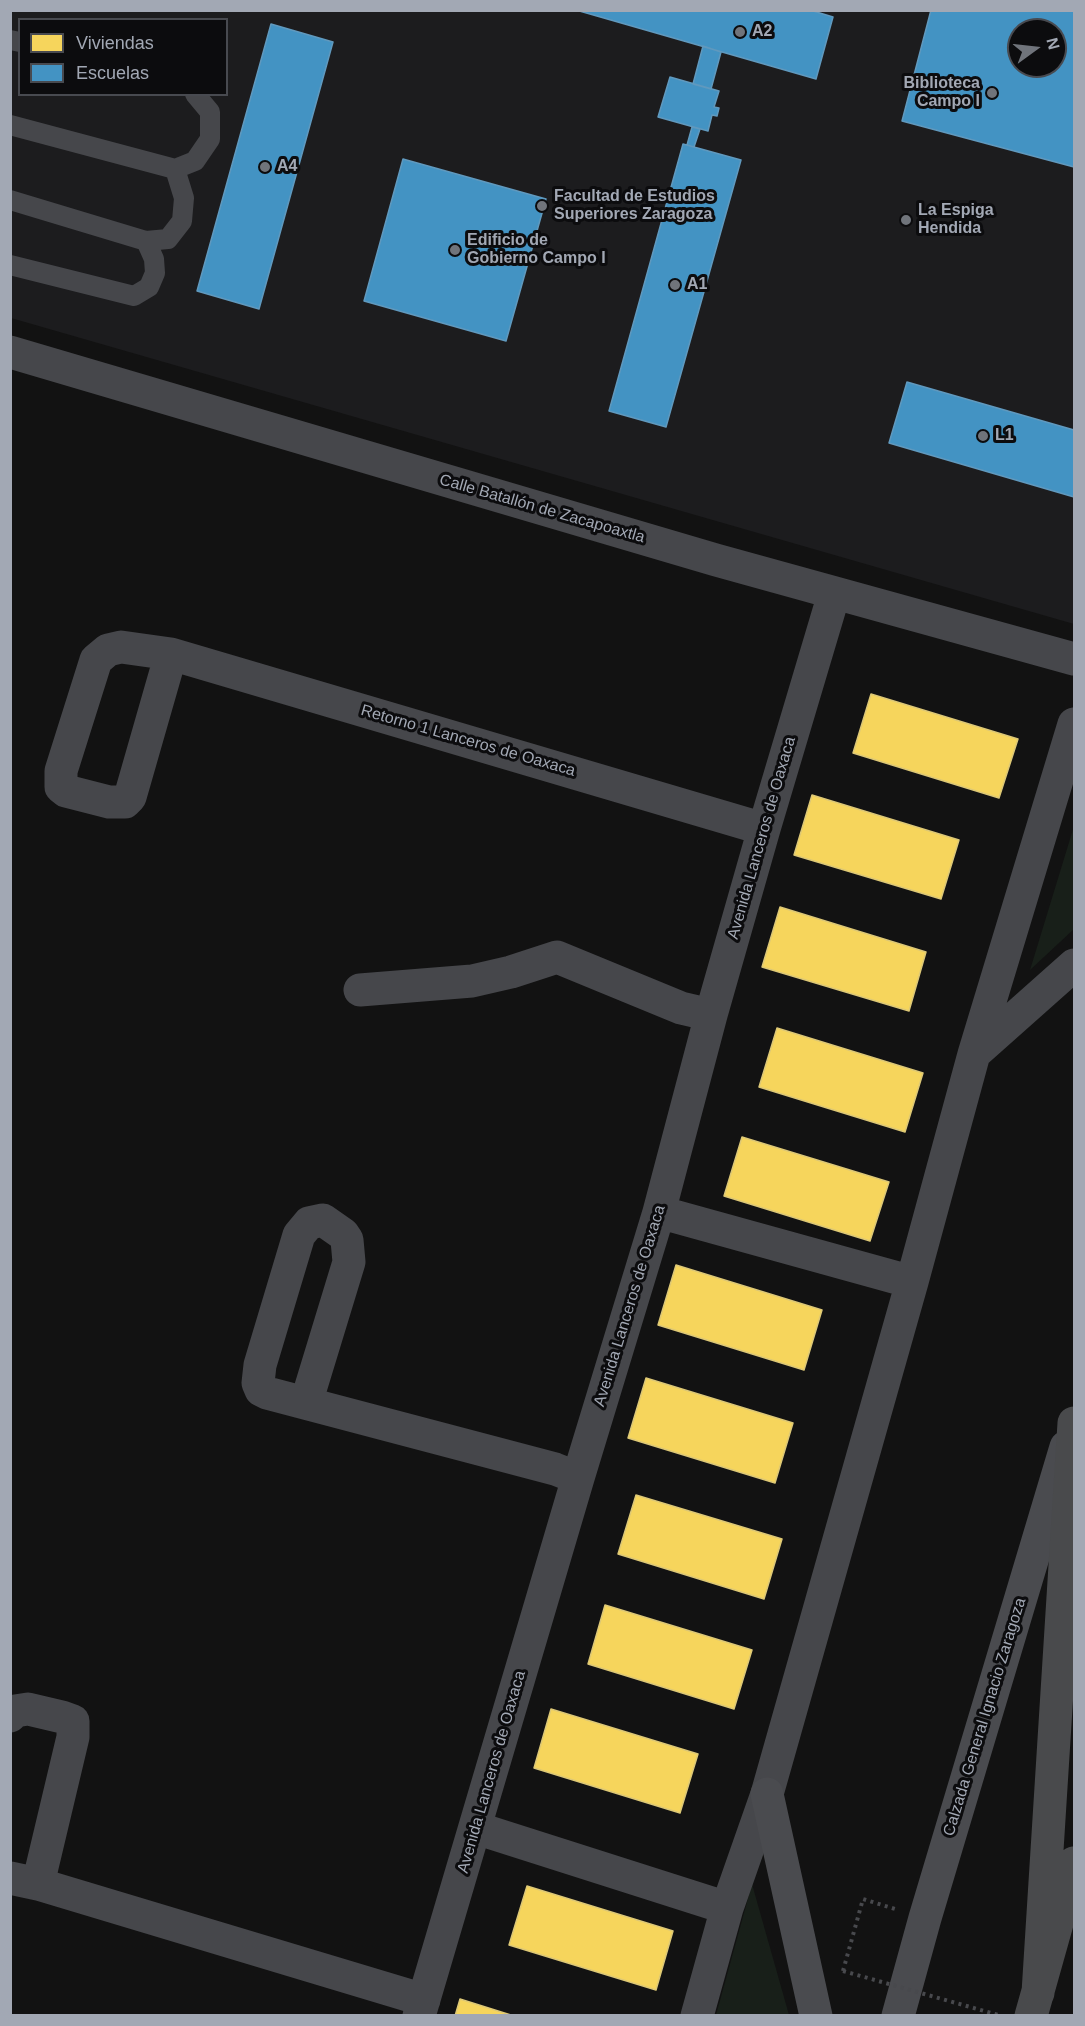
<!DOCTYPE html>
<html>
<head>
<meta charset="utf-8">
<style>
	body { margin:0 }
	#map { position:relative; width:1085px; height:2026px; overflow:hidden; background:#121212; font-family:Helvetica,sans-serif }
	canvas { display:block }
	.frame { position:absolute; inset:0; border:12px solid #a2a8b4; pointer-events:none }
	.legend { position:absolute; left:18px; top:18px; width:210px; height:78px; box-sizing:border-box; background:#0c0c0e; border:2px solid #484a50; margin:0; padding:8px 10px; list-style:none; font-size:18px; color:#a2a8b4 }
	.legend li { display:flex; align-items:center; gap:12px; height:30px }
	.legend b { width:30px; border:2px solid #484a50 }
	.north { position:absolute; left:1007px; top:18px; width:60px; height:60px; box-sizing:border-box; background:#0c0c0e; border:2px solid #484a50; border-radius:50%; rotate:75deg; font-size:16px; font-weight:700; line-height:24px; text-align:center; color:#a2a8b4 }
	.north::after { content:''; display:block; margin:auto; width:21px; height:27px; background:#70747b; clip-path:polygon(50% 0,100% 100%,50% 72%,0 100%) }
</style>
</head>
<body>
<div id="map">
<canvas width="1085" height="2026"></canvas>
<div class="frame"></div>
<ul class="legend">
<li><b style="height:16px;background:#f6d55c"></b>Viviendas</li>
<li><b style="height:16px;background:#4393c3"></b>Escuelas</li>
</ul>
<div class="north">N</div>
</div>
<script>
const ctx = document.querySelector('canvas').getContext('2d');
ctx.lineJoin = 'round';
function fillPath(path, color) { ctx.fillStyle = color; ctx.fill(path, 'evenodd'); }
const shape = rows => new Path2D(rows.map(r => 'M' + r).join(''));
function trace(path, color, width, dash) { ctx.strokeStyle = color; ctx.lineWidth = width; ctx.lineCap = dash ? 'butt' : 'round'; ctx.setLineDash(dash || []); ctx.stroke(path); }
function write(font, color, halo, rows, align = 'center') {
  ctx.font = font + ' Helvetica,sans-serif'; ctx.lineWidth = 6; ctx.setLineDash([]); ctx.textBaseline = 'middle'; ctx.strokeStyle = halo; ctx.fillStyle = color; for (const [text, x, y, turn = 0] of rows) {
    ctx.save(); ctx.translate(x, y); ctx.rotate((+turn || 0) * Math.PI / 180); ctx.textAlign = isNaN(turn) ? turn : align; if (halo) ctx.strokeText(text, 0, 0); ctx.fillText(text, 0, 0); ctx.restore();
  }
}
fillPath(shape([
	[10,11,1074,11,1074,624,11,318],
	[20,20,226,20,226,94,20,94],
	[1019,30,1055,30,1055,66,1019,66]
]), '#1c1c1e');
fillPath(shape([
	[1074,826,1074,929,1030,970],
	[752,1884,789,2015,716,2015]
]), '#181f19');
const homes = shape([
	[871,694,1018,739,999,798,853,753,871,694],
	[812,795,959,840,941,899,794,855,812,795],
	[780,907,926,952,909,1011,762,967,780,907],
	[777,1028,923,1073,905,1132,759,1087,777,1028],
	[742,1137,889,1182,870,1241,724,1196,742,1137],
	[676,1265,822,1310,804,1370,658,1325,676,1265],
	[646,1378,793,1423,775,1483,628,1438,646,1378],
	[636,1495,782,1539,764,1599,618,1554,636,1495],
	[605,1605,752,1650,734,1709,588,1664,605,1605],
	[551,1709,698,1754,680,1813,534,1768,551,1709],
	[527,1886,673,1931,656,1990,509,1945,527,1886],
	[460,1999,514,2016,455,2016,460,1999]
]);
fillPath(homes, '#f6d55c');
trace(homes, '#ddc876', 1.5);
const schools = shape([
	[576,10,810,10,833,17,816,79,576,10],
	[931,10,1074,10,1074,167,902,121,931,10],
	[1019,30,1055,30,1055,66,1019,66,1019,30],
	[271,24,333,42,259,309,197,291,271,24],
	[703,46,721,52,711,89,693,84,703,46],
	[670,77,719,91,714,107,719,108,717,116,712,115,708,131,658,117,670,77],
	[692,127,700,129,694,147,687,145,692,127],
	[683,144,741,160,666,427,609,411,683,144],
	[403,159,546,199,506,341,364,301,403,159],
	[907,382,1074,430,1074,497,889,443,907,382]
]);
fillPath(schools, '#4393c3');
trace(schools, '#6099be', 1.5);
trace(shape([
	[843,1971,863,1899,895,1909]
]), '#48494d', 4, [3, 4.5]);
trace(shape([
	[10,40,20,42],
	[10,125,175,169,195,161,210,139,210,112,195,94],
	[10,200,146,241,154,259,155,273,149,287,134,296,10,265],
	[146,241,168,239,182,221,184,198,175,169]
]), '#46474b', 20);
trace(shape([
	[10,352,716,560,1074,659],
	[171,654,130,797,125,802,109,802,66,791,61,787,61,771,96,660,108,650,121,647,171,654,764,829],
	[360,990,472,981,511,972,557,957,681,1008,711,1015],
	[975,1053,1074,965],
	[659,1212,912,1282],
	[306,1403,349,1262,347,1240,343,1234,323,1220,309,1223,299,1235,260,1365,258,1383,261,1390,267,1393,555,1469,578,1478],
	[10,1716,15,1711,28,1709,62,1717,73,1721,73,1737,38,1884],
	[476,1828,727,1908],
	[10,1878,38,1884,424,2000],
	[419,2016,578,1478,659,1212,711,1015,764,829,834,594],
	[697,2016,727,1908,767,1794,912,1282,974,1054,1074,724]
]), '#46474b', 33);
trace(shape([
	[767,1794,816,2016],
	[898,2016,925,1918,1066,1447]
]), '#4a4b4f', 33);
trace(shape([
	[1038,1993,1074,1423],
	[1031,2016,1074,1863]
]), '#494a4c', 33);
trace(shape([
	[843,1971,1002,2016]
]), '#48494d', 4, [3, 4.5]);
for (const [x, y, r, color] of [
	[740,32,6,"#70747b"],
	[992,93,6,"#70747b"],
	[265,167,6,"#70747b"],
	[542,206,6,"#70747b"],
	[906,220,6,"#70747b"],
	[455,250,6,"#70747b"],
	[675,285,6,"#70747b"],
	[983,436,6,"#70747b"]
]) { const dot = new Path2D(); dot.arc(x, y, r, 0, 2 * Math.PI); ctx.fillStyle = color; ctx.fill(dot); trace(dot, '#0c0c0e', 2); }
write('bold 16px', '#a2a8b4', '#0c0c0e', [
	["A2",752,32],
	["Biblioteca",980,84,"right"],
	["Campo I",980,102,"right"],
	["A4",277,167],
	["Facultad de Estudios",554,197],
	["Superiores Zaragoza",554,215],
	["La Espiga",918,211],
	["Hendida",918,229],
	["Edificio de",467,241],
	["Gobierno Campo I",467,259],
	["A1",687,285],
	["L1",995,436]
], 'left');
write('16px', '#a2a8b4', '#0c0c0e', [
	["Calle Batallón de Zacapoaxtla",542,509,16],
	["Retorno 1 Lanceros de Oaxaca",468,741,16],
	["Avenida Lanceros de Oaxaca",762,838,-74],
	["Avenida Lanceros de Oaxaca",630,1306,-73],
	["Calzada General Ignacio Zaragoza",985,1717,-73],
	["Avenida Lanceros de Oaxaca",492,1772,-74]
]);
</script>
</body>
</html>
